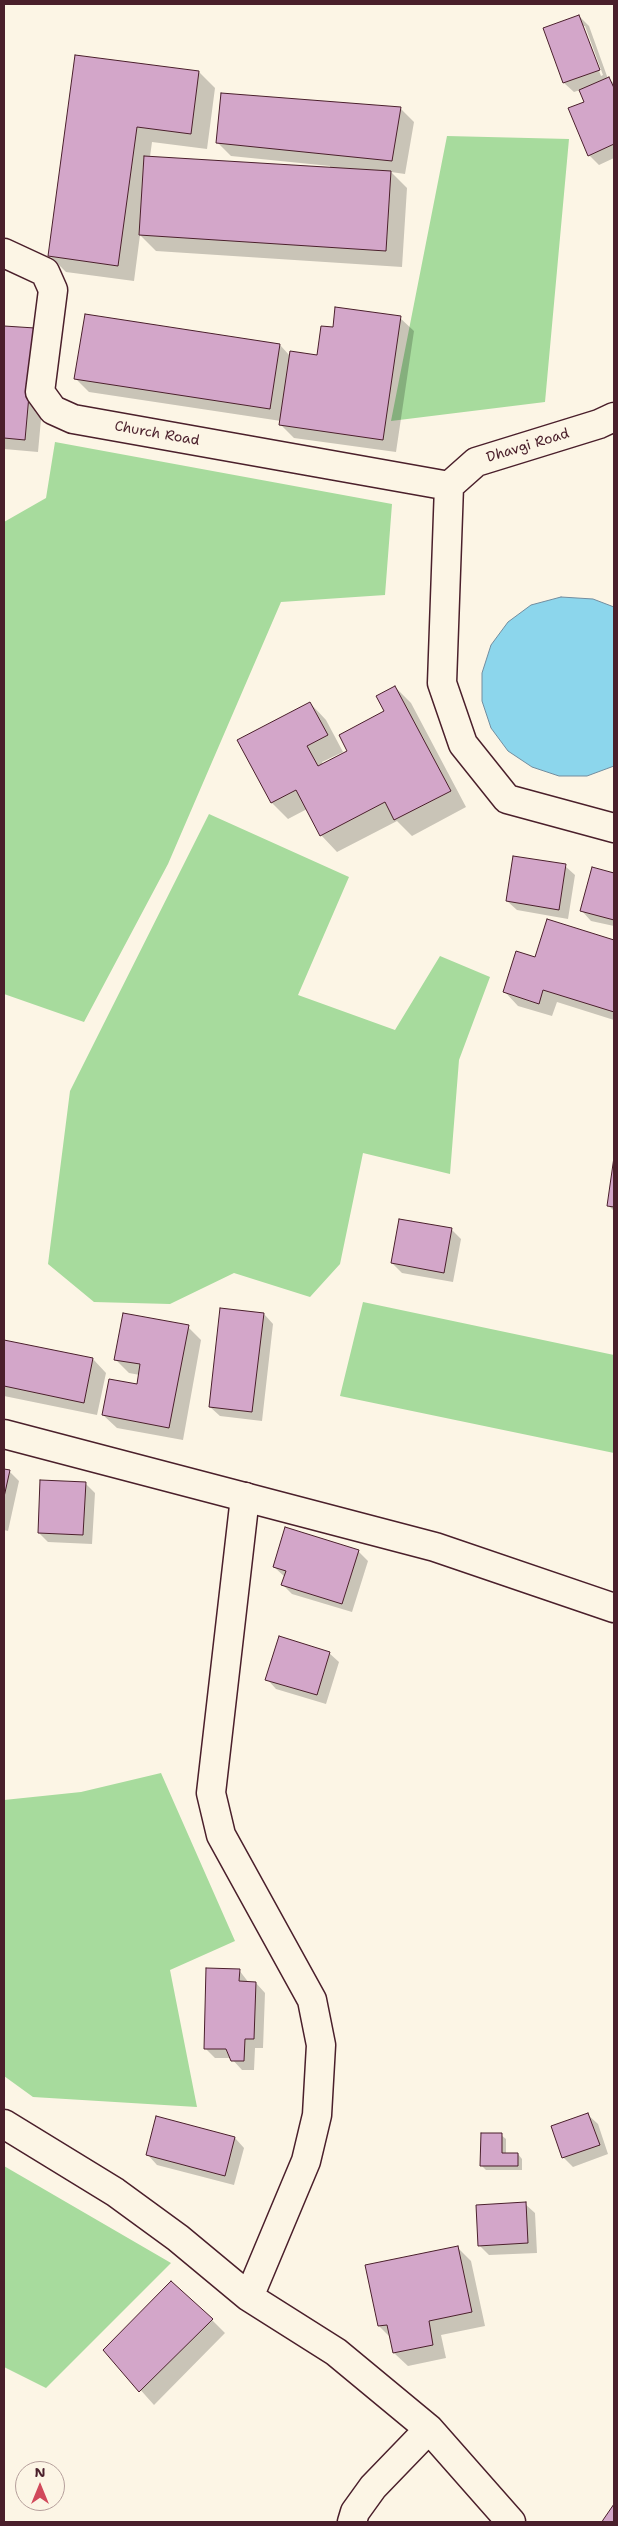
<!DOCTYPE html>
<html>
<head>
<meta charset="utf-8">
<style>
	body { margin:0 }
	#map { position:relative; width:618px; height:2526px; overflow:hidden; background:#fcf5e5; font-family:"Shantell Sans",sans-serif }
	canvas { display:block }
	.frame { position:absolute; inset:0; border:5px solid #4a1f2b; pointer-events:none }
	.north { position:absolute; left:15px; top:2461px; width:50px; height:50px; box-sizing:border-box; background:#fcf5e5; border:1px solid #b59f9b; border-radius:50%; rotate:0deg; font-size:14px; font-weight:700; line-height:20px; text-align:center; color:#4a1f2b }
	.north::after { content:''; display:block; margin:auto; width:18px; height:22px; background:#d1495b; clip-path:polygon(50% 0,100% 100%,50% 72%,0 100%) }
</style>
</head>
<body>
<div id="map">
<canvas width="618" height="2526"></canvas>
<div class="frame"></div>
<div class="north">N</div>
</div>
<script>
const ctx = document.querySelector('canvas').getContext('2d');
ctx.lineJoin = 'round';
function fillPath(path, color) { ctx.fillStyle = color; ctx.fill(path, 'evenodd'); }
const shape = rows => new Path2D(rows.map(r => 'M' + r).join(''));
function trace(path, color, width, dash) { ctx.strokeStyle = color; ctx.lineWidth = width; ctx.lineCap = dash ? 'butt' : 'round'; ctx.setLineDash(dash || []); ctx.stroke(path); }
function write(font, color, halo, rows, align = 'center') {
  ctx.font = font + ' "Shantell Sans",sans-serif'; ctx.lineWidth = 4.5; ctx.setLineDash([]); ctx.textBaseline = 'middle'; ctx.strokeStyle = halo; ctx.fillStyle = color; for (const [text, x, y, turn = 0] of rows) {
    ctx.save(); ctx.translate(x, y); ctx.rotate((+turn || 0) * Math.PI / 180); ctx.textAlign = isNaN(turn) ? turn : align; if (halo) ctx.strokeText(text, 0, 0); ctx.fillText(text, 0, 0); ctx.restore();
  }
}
fillPath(shape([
	[447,136,569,139,545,402,391,421],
	[55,442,392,504,385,595,281,602,168,864,84,1022,4,994,4,522,46,498],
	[209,814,349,877,298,995,395,1030,440,956,490,977,459,1060,450,1174,363,1153,340,1264,310,1297,234,1273,170,1304,94,1302,48,1264,70,1091],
	[363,1302,614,1355,614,1453,340,1396],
	[161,1773,235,1941,170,1970,197,2107,33,2097,4,2076,4,1800,81,1792],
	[4,2166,171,2263,46,2388,4,2367]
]), '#a7db9d');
const water = shape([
	[561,597,593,599,614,607,614,766,587,776,559,776,532,767,508,751,491,728,482,701,482,673,491,645,508,622,531,605,561,597]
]);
fillPath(water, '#8cd6ec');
trace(water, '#728d9f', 1);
fillPath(shape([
	[579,16,589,26,608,79,614,83,614,158,599,165,589,155,585,102,580,90,574,92,564,83,544,28],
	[582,26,585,26,603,75,601,76],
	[76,56,199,72,215,88,207,149,152,142,150,157,330,168,330,166,231,156,218,143,400,108,414,122,405,174,391,172,407,188,402,267,156,251,140,235,134,281,66,272,50,256],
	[400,318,414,331,396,452,294,438,280,424,281,421,89,392,76,379,280,345,290,356,318,356,334,329],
	[4,327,34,330,48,343,38,452,4,449],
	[395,687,411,703,466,807,412,836,397,821,337,852,321,835,307,809,288,819,272,803,239,740,310,703,326,720,343,752,322,762,323,765,349,752,386,712],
	[565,866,575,875,568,919,517,910,507,901],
	[592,869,614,874,614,926,591,921,582,911],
	[548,921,614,941,614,1020,557,1002,552,1016,518,1006,505,992,536,958],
	[614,1165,614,1211,608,1205],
	[451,1229,461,1239,453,1282,402,1273,392,1263],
	[264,1314,273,1324,262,1421,220,1416,210,1407],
	[188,1327,201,1340,183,1440,117,1428,103,1415,138,1386,140,1375,129,1373,115,1359],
	[4,1341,93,1359,106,1373,97,1415,4,1396],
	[4,1470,9,1471,19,1481,8,1531,4,1530],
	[85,1483,95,1493,92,1544,48,1542,39,1533],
	[358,1551,368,1561,352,1612,292,1594,283,1585,285,1577,274,1567],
	[329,1653,339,1662,326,1704,276,1689,267,1679],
	[239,1970,249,1983,256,1983,265,1993,263,2048,255,2048,254,2070,242,2070,231,2058,215,2058,205,2048],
	[588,2115,598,2124,608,2154,573,2167,563,2157],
	[501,2135,506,2139,506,2154,518,2154,522,2159,522,2170,486,2170,481,2165],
	[235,2138,244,2148,234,2185,157,2165,148,2155],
	[525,2204,535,2213,537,2253,489,2255,479,2245],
	[458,2248,471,2261,485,2326,441,2335,446,2358,408,2366,394,2353,391,2338,379,2326],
	[212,2320,225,2333,154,2405,105,2350]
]), '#0003');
const building = shape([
	[579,15,600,70,563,83,543,28,579,15],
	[75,55,199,71,191,134,137,127,118,266,48,256,75,55],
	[609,77,614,88,614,144,588,156,568,108,584,102,579,90,609,77],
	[221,93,401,107,392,161,216,143,221,93],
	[144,156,391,171,386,251,139,235,144,156],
	[335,307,401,316,383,440,279,425,290,351,317,355,321,326,333,327,335,307],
	[85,314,280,344,270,409,74,379,85,314],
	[4,326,35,328,25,440,4,438,4,326],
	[395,686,451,791,394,820,385,802,320,836,296,790,271,803,237,740,310,702,328,735,307,746,318,766,347,751,339,735,384,711,376,696,395,686],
	[513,856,566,864,559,910,506,901,513,856],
	[592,867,614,873,614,920,580,911,592,867],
	[547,919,614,940,614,1012,543,990,539,1004,503,992,516,951,535,957,547,919],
	[614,1157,614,1207,607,1206,614,1157],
	[399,1219,452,1228,444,1273,391,1263,399,1219],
	[220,1308,264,1313,252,1412,209,1407,220,1308],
	[123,1313,189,1325,169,1428,102,1415,109,1379,137,1384,140,1364,114,1360,123,1313],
	[4,1340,93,1358,84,1403,4,1386,4,1340],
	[4,1469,10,1470,4,1497,4,1469],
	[40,1480,86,1482,83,1535,38,1533,40,1480],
	[285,1527,359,1550,342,1604,281,1585,286,1571,273,1567,285,1527],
	[279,1636,330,1652,317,1695,265,1680,279,1636],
	[206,1968,240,1969,239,1981,256,1982,254,2039,245,2039,244,2061,231,2061,226,2049,204,2049,206,1968],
	[588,2113,600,2145,562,2158,551,2126,588,2113],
	[156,2116,235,2137,225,2176,146,2155,156,2116],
	[481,2133,502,2133,502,2153,518,2153,518,2166,480,2166,481,2133],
	[526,2202,528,2243,478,2246,476,2205,526,2202],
	[458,2246,472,2312,429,2321,433,2345,393,2353,387,2325,378,2326,365,2265,458,2246],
	[171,2281,213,2319,139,2392,103,2350,171,2281],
	[614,2504,614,2522,602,2522,603,2520,614,2504]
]);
fillPath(building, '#d3a6c9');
trace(building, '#4a1f2b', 1);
const street = shape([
	[4,253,45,272,53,290,40,392,53,410,73,419,449,486],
	[449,486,442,683,463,744,507,799,614,828],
	[449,486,476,462,599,424,614,417],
	[245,1497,211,1793,221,1835,312,2000,321,2045,317,2115,306,2161,249,2297],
	[4,2124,115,2192,178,2238,249,2297,336,2352,429,2429,511,2522],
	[352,2522,355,2512,373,2487,429,2429]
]);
const secondary = shape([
	[4,1434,435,1547,614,1608]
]);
trace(street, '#4a1f2b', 31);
trace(secondary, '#4a1f2b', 31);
trace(street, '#fcf5e5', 28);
trace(secondary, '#fcf5e5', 28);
write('14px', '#4a1f2b', '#fcf5e5', [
	["Church Road",157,434,10],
	["Dhavgi Road",528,446,-17]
]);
</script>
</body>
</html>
